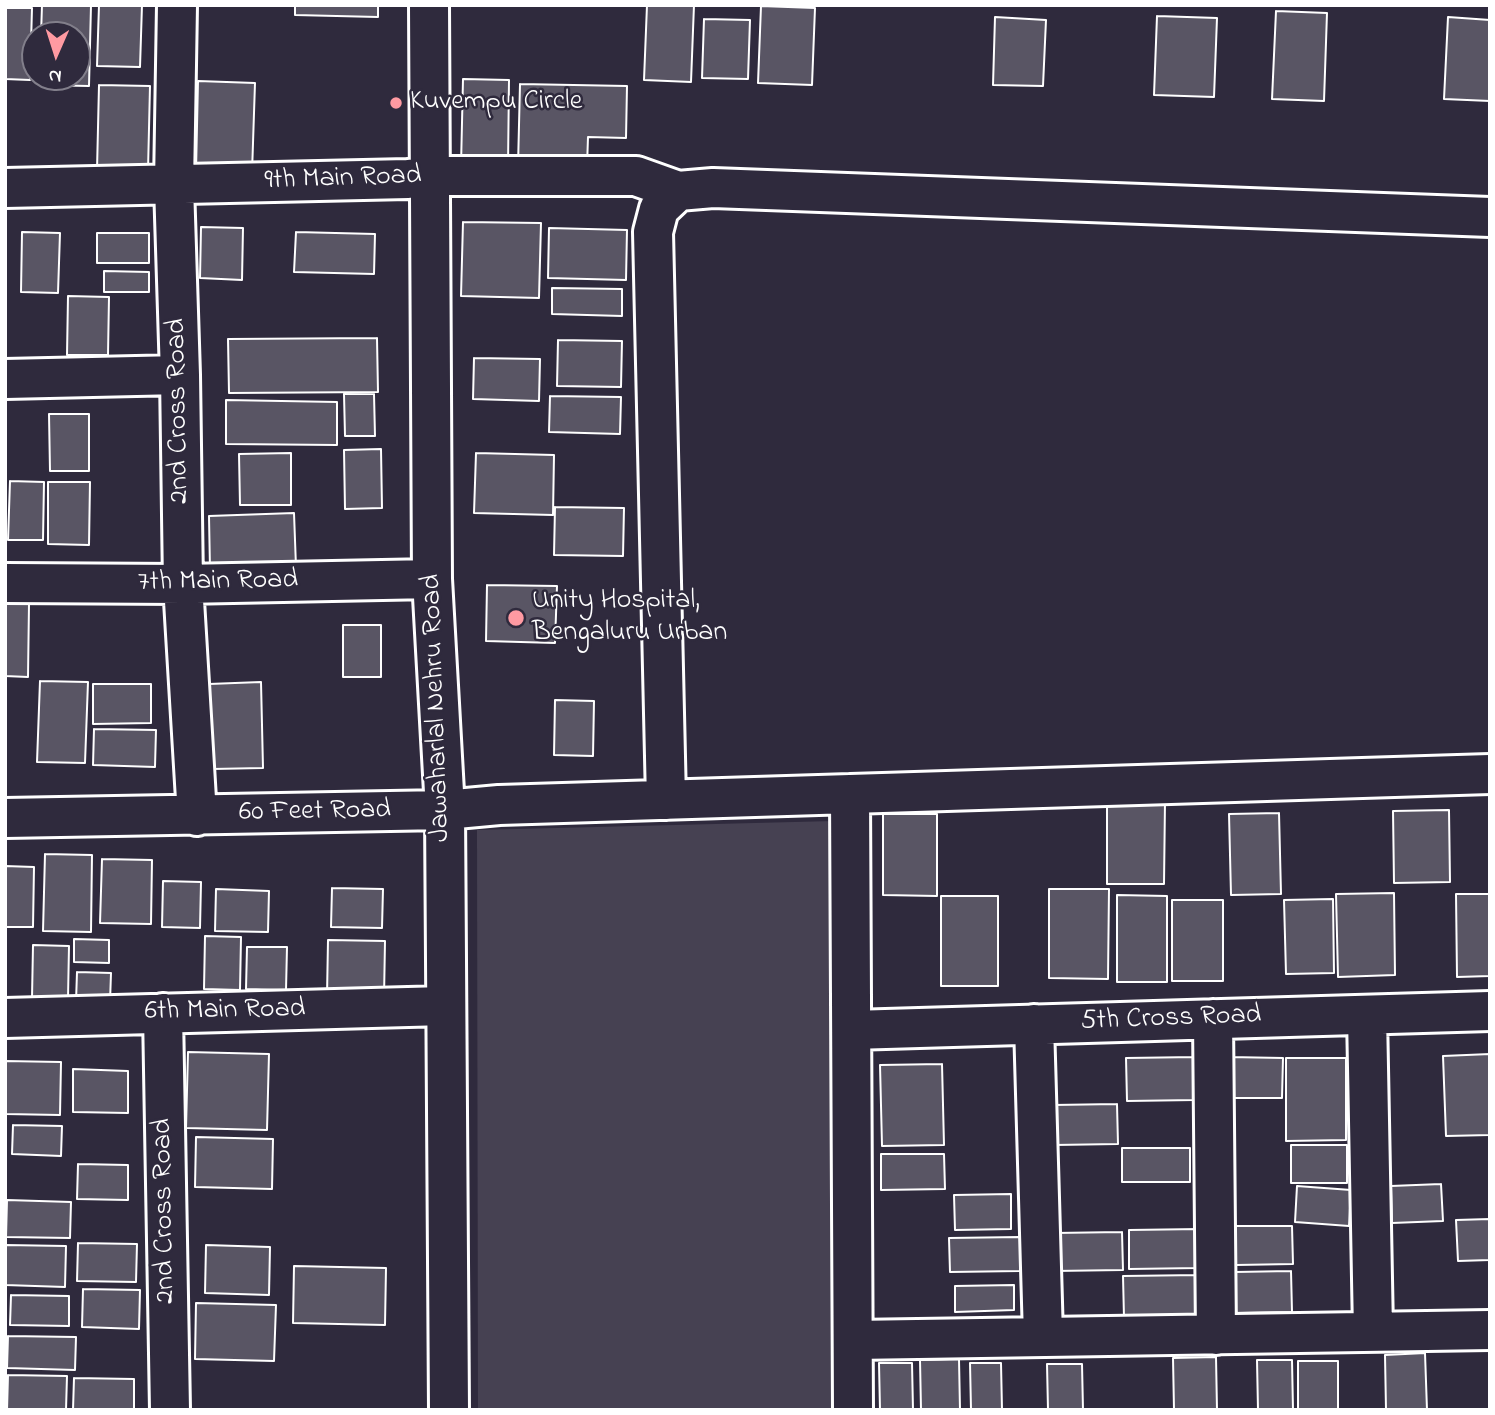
<!DOCTYPE html>
<html>
<head>
<meta charset="utf-8">
<style>
	body { margin:0 }
	#map { position:relative; width:1495px; height:1415px; overflow:hidden; background:#2f2a3d; font-family:"Indie Flower",sans-serif }
	canvas { display:block }
	.frame { position:absolute; inset:0; border:7px solid #fff; pointer-events:none }
	.north { position:absolute; left:21px; top:21px; width:70px; height:70px; box-sizing:border-box; background:#2f2a3d; border:2px solid #827f8b; border-radius:50%; rotate:183deg; font-size:19px; font-weight:700; line-height:28px; text-align:center; color:#fff }
	.north::after { content:''; display:block; margin:auto; width:24px; height:32px; background:#ff9aa2; clip-path:polygon(50% 0,100% 100%,50% 72%,0 100%) }
</style>
</head>
<body>
<div id="map">
<canvas width="1495" height="1415"></canvas>
<div class="frame"></div>
<div class="north">N</div>
</div>
<script>
const ctx = document.querySelector('canvas').getContext('2d');
ctx.lineJoin = 'round';
function fillPath(path, color) { ctx.fillStyle = color; ctx.fill(path, 'evenodd'); }
const shape = rows => new Path2D(rows.map(r => 'M' + r).join(''));
function trace(path, color, width, dash) { ctx.strokeStyle = color; ctx.lineWidth = width; ctx.lineCap = dash ? 'butt' : 'round'; ctx.setLineDash(dash || []); ctx.stroke(path); }
function write(font, color, halo, rows, align = 'center') {
  ctx.font = font + ' "Indie Flower",sans-serif'; ctx.lineWidth = 5; ctx.setLineDash([]); ctx.textBaseline = 'middle'; ctx.strokeStyle = halo; ctx.fillStyle = color; for (const [text, x, y, turn = 0] of rows) {
    ctx.save(); ctx.translate(x, y); ctx.rotate((+turn || 0) * Math.PI / 180); ctx.textAlign = isNaN(turn) ? turn : align; if (halo) ctx.strokeText(text, 0, 0); ctx.fillText(text, 0, 0); ctx.restore();
  }
}
fillPath(shape([
	[834,821,833,1410,478,1410,477,830]
]), '#464152');
const building = shape([
	[42,5,91,5,89,86,40,85,40,77,77,77,77,35,41,35,42,5],
	[99,5,142,5,140,67,97,66,99,5],
	[295,5,378,5,378,17,295,15,295,5],
	[647,5,694,5,691,82,644,80,647,5],
	[761,6,815,8,812,85,758,83,761,6],
	[5,8,32,8,30,80,5,79,5,8],
	[1276,11,1327,13,1324,101,1272,99,1276,11],
	[1157,16,1217,18,1214,97,1154,95,1157,16],
	[995,17,1046,20,1043,86,993,85,995,17],
	[1448,17,1490,20,1490,101,1444,99,1448,17],
	[704,19,750,20,748,79,702,78,704,19],
	[463,79,509,80,508,167,461,166,463,79],
	[198,81,255,83,252,173,196,171,198,81],
	[520,84,627,86,626,138,588,137,587,167,518,166,520,84],
	[99,85,150,86,148,171,97,170,99,85],
	[463,222,541,223,539,298,461,296,463,222],
	[201,227,243,228,242,280,200,278,201,227],
	[549,228,627,230,626,280,548,278,549,228],
	[22,232,60,233,58,293,21,292,22,232],
	[296,232,375,234,374,274,294,272,296,232],
	[97,233,149,233,149,263,97,263,97,233],
	[104,271,149,272,149,292,104,292,104,271],
	[552,288,622,289,622,316,552,314,552,288],
	[68,296,109,297,108,355,67,355,68,296],
	[377,338,378,392,229,393,228,339,377,338],
	[558,340,622,341,621,387,557,386,558,340],
	[474,358,540,359,539,401,473,399,474,358],
	[344,394,374,394,375,436,345,436,344,394],
	[550,396,621,397,620,434,549,432,550,396],
	[226,400,337,402,337,445,226,444,226,400],
	[49,414,89,414,89,471,50,471,49,414],
	[381,449,382,508,345,509,344,450,381,449],
	[291,453,291,505,240,505,239,454,291,453],
	[476,453,554,455,553,515,474,513,476,453],
	[10,481,44,482,43,540,8,540,10,481],
	[48,482,90,482,89,545,48,544,48,482],
	[555,507,624,508,623,556,554,555,555,507],
	[294,513,296,567,210,570,209,516,294,513],
	[487,585,557,586,555,643,486,641,487,585],
	[5,604,29,604,28,677,5,676,5,604],
	[343,625,381,625,381,677,343,677,343,625],
	[40,681,88,682,85,763,37,762,40,681],
	[261,682,263,768,212,769,209,684,261,682],
	[93,684,151,684,151,723,93,724,93,684],
	[555,700,594,701,593,756,554,755,555,700],
	[94,729,156,730,155,767,93,765,94,729],
	[1107,800,1165,801,1164,884,1107,884,1107,800],
	[1449,810,1450,882,1394,883,1393,811,1449,810],
	[1279,813,1281,894,1231,895,1229,814,1279,813],
	[883,814,937,814,937,896,883,895,883,814],
	[45,854,92,855,91,932,43,931,45,854],
	[102,859,152,860,151,924,100,923,102,859],
	[5,866,34,867,33,927,5,927,5,866],
	[163,881,201,882,200,928,162,927,163,881],
	[332,888,383,889,382,928,331,927,332,888],
	[216,889,269,891,268,932,215,931,216,889],
	[1049,889,1109,889,1108,979,1049,978,1049,889],
	[1394,893,1395,975,1338,977,1336,894,1394,893],
	[1456,894,1490,894,1490,976,1457,977,1456,894],
	[1117,895,1167,896,1167,982,1117,982,1117,895],
	[941,896,998,896,998,986,941,986,941,896],
	[1333,899,1334,973,1286,974,1284,900,1333,899],
	[1172,900,1223,900,1223,981,1172,981,1172,900],
	[205,936,241,937,240,990,204,989,205,936],
	[74,939,109,940,109,963,74,962,74,939],
	[328,940,385,941,384,998,327,996,328,940],
	[33,945,69,946,68,999,32,998,33,945],
	[247,947,287,947,286,990,246,989,247,947],
	[77,972,111,973,110,1002,76,1002,77,972],
	[188,1052,269,1054,267,1130,186,1128,188,1052],
	[1490,1054,1490,1135,1446,1136,1443,1056,1490,1054],
	[1196,1057,1195,1100,1127,1101,1126,1058,1196,1057],
	[1229,1057,1283,1058,1282,1098,1228,1098,1229,1057],
	[1286,1058,1346,1058,1346,1140,1286,1141,1286,1058],
	[5,1061,61,1062,60,1115,5,1114,5,1061],
	[942,1064,944,1145,882,1146,880,1065,942,1064],
	[73,1069,128,1071,128,1113,73,1112,73,1069],
	[1117,1104,1118,1144,1054,1145,1053,1105,1117,1104],
	[13,1125,62,1126,61,1156,12,1154,13,1125],
	[196,1137,273,1139,272,1189,195,1187,196,1137],
	[1291,1145,1347,1145,1347,1183,1291,1183,1291,1145],
	[1122,1148,1190,1148,1190,1182,1122,1182,1122,1148],
	[881,1154,944,1154,945,1189,881,1190,881,1154],
	[78,1164,128,1165,128,1200,77,1199,78,1164],
	[1441,1184,1443,1221,1392,1223,1391,1186,1441,1184],
	[1297,1186,1351,1190,1349,1226,1295,1222,1297,1186],
	[1011,1194,1011,1229,955,1230,954,1195,1011,1194],
	[7,1200,71,1202,70,1238,6,1237,7,1200],
	[1490,1219,1490,1260,1458,1261,1456,1220,1490,1219],
	[1235,1226,1292,1226,1293,1264,1236,1265,1235,1226],
	[1200,1229,1200,1268,1129,1269,1129,1230,1200,1229],
	[1122,1232,1123,1270,1054,1271,1054,1233,1122,1232],
	[1020,1237,1020,1271,950,1272,949,1238,1020,1237],
	[78,1243,137,1244,136,1282,77,1281,78,1243],
	[5,1245,66,1246,65,1287,5,1285,5,1245],
	[206,1245,270,1247,269,1295,205,1293,206,1245],
	[294,1266,386,1268,385,1325,293,1323,294,1266],
	[1291,1271,1292,1312,1235,1313,1235,1272,1291,1271],
	[1200,1275,1201,1317,1124,1318,1123,1276,1200,1275],
	[1014,1285,1014,1310,955,1312,955,1286,1014,1285],
	[83,1289,140,1290,139,1329,82,1327,83,1289],
	[11,1295,69,1296,69,1326,10,1325,11,1295],
	[196,1303,276,1305,274,1361,195,1359,196,1303],
	[8,1336,76,1337,75,1370,7,1368,8,1336],
	[1425,1353,1427,1410,1386,1410,1385,1355,1425,1353],
	[1216,1357,1217,1410,1174,1410,1173,1358,1216,1357],
	[959,1359,960,1410,921,1410,920,1360,959,1359],
	[1257,1360,1292,1360,1293,1410,1258,1410,1257,1360],
	[1298,1361,1338,1361,1338,1410,1298,1410,1298,1361],
	[879,1363,912,1363,913,1410,880,1410,879,1363],
	[970,1363,1001,1363,1002,1410,971,1410,970,1363],
	[1047,1364,1082,1364,1083,1410,1048,1410,1047,1364],
	[8,1375,67,1376,66,1410,7,1410,8,1375],
	[74,1378,134,1379,134,1410,73,1410,74,1378]
]);
fillPath(building, '#595564');
trace(building, '#fff', 2);
const minor = shape([
	[177,5,174,185,180,375,183,584,197,816],
	[429,5,432,579,445,810,449,1410],
	[5,188,408,179,431,176,636,176,678,191],
	[5,379,180,375],
	[5,583,183,584,432,579],
	[850,794,853,1410],
	[666,800,653,232,659,209,678,191,713,188,1490,217],
	[5,818,445,810,499,805,1490,774],
	[163,1013,170,1410],
	[1367,1015,1373,1331],
	[5,1018,445,1006],
	[1213,1019,1216,1335],
	[1034,1024,1043,1337],
	[852,1030,1490,1011],
	[854,1340,1490,1330]
]);
trace(minor, '#fff', 44);
trace(minor, '#2f2a3d', 38);
for (const [x, y, r, color] of [
	[396,103,7,"#ff9aa2"],
	[516,618,9,"#ff9aa2"]
]) { const dot = new Path2D(); dot.arc(x, y, r, 0, 2 * Math.PI); ctx.fillStyle = color; ctx.fill(dot); trace(dot, '#2f2a3d', 2.5); }
write('28px', '#fff', '#2f2a3d', [
	["Kuvempu Circle",410,103],
	["Unity Hospital,",532,602],
	["Bengaluru Urban",532,634]
], 'left');
write('28px', '#fff', '#2f2a3d', [
	["9th Main Road",343,180,-2],
	["2nd Cross Road",180,411,-91],
	["7th Main Road",218,583,-1],
	["Jawaharlal Nehru Road",438,708,-92],
	["60 Feet Road",315,813,-1],
	["6th Main Road",225,1012,-1],
	["5th Cross Road",1171,1020,-2],
	["2nd Cross Road",166,1211,-91]
]);
</script>
</body>
</html>
